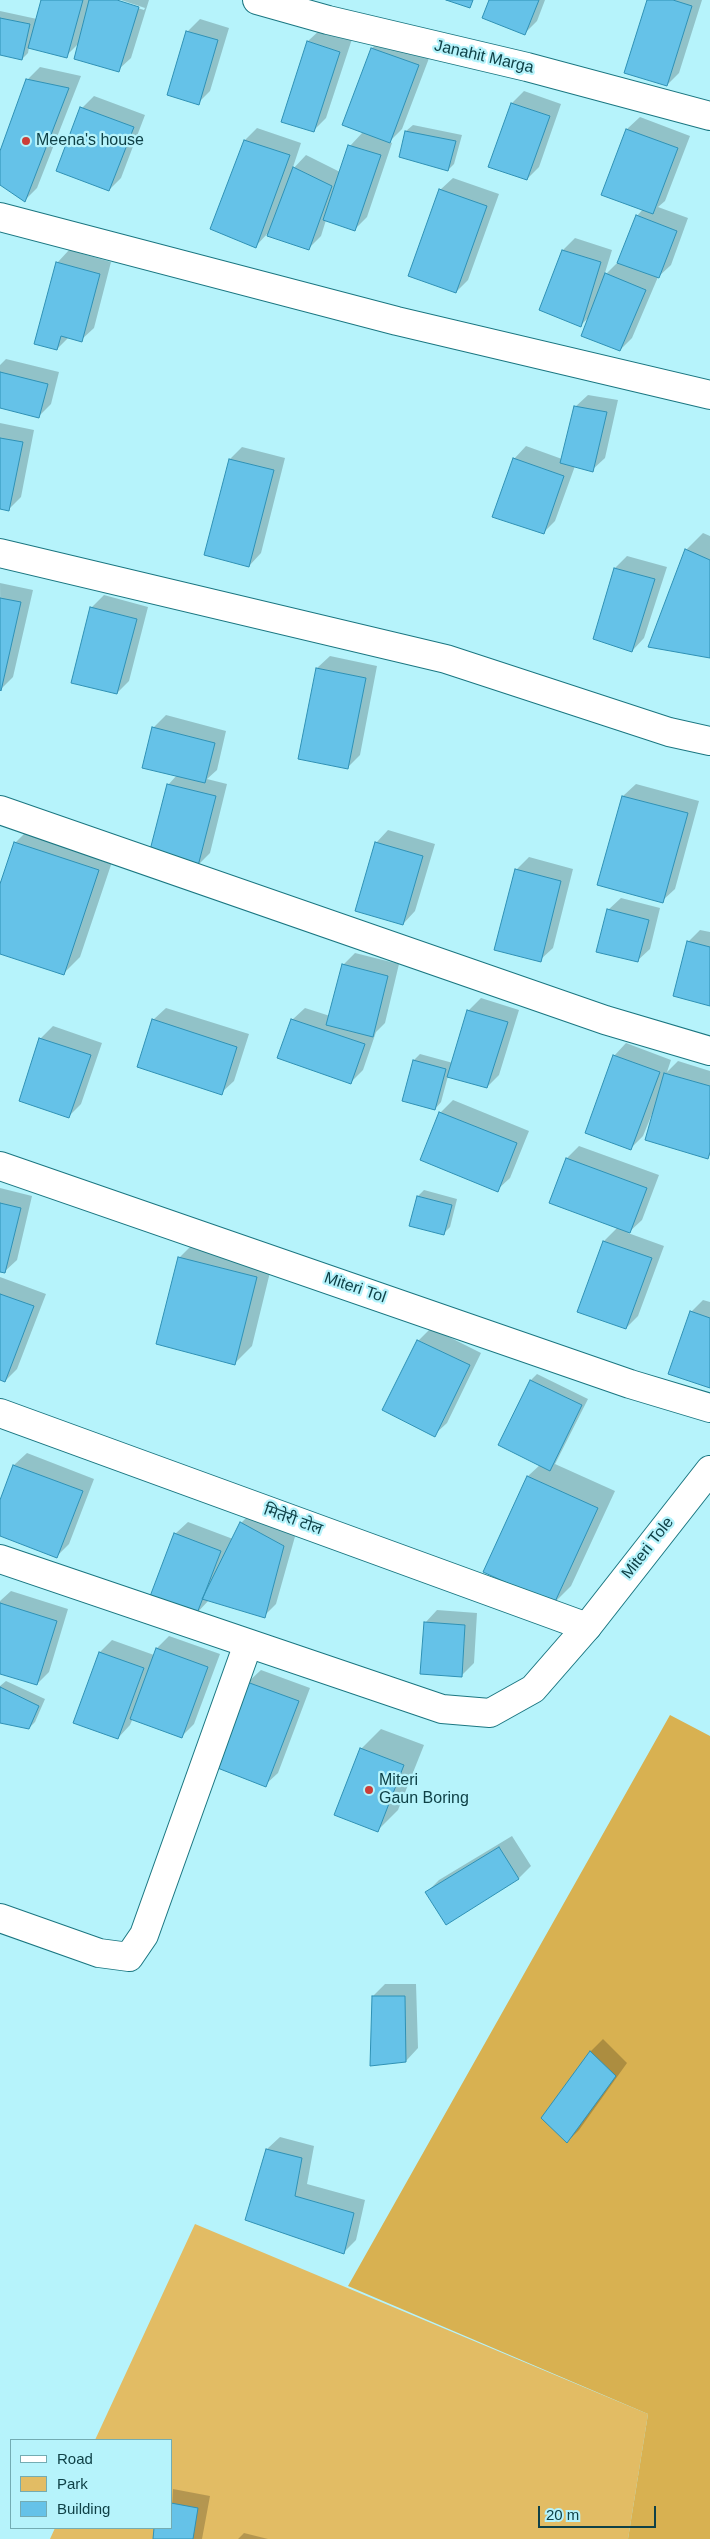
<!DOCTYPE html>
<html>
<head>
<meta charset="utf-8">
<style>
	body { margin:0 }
	#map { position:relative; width:710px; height:2539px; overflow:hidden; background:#b6f3fb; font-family:Arial,sans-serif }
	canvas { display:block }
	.legend { position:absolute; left:10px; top:2439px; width:162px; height:90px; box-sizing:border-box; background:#b6f3fb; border:1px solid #73acb3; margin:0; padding:6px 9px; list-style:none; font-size:15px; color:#0f4147 }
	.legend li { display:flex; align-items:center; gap:10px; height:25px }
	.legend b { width:25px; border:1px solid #73acb3 }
	.scale { position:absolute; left:538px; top:2506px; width:118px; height:22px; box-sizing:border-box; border:2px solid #0f4147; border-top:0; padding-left:6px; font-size:15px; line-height:18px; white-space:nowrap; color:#0f4147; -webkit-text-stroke:4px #b6f3fb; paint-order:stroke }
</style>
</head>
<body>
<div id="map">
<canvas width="710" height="2539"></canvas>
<ul class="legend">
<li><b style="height:6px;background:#fff"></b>Road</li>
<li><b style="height:14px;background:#e2bc64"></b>Park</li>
<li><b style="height:14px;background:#65c2e8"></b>Building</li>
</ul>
<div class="scale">20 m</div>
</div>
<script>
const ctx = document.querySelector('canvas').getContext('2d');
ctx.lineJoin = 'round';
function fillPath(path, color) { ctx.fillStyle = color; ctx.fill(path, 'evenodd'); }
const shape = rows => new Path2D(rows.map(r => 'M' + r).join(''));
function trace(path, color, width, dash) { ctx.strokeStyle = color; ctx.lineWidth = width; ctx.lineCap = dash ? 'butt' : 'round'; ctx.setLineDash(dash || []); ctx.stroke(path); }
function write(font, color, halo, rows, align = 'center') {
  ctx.font = font + ' Arial,"Noto Sans Devanagari",sans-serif'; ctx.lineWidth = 4.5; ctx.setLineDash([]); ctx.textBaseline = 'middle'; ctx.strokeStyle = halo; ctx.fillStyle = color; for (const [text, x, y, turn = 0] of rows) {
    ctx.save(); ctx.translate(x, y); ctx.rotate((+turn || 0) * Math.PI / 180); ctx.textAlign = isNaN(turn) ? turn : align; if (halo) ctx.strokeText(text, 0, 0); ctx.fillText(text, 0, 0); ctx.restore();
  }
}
fillPath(shape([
	[195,2224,648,2414,628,2539,50,2539,55,2528,171,2528,171,2440,95,2440]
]), '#e2bc64');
fillPath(shape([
	[670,1715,710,1736,710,2539,628,2539,648,2414,348,2286]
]), '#d8b151');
fillPath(shape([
	[42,0,113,0,144,10,145,8,121,0,149,0,131,58,118,70,79,43,66,56,29,47,28,53,22,59,0,54,0,11,37,19],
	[490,0,545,0,537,21,525,33],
	[648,0,702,0,679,73,667,85],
	[200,19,229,28,210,91,198,103,169,95,188,31],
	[321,29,352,39,326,118,313,131,283,121,308,41],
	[384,36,431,53,402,129,389,142,392,143,367,217,355,229,326,220,321,236,308,249,267,234,256,246,245,140,257,128,301,143,292,170,306,155,340,172,350,146,363,132,372,48],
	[40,67,81,76,37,188,25,200,0,183,0,153,27,80],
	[524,91,561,104,539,167,527,179,512,103],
	[94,96,145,115,121,178,109,190,82,108],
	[640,117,690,136,665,201,658,207,688,218,671,265,658,277,632,338,620,350,590,316,581,325,540,310,563,250,575,238,612,250,604,276,619,261,637,216,643,209,602,194,627,129],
	[413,125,462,135,454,164,448,170,406,131],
	[453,178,499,194,468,280,456,292,440,190],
	[69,250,111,262,94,328,81,340,69,337,57,349,57,263],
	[6,359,59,372,51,404,38,417,0,407,0,365],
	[588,395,618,400,605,458,592,470,575,466,555,521,543,533,514,459,526,446,562,459,575,407],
	[0,423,34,430,21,497,8,510,0,508],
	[242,447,285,458,261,553,249,566,230,459],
	[703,533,710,536,710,657,686,550],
	[627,556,667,567,644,638,632,651,615,568],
	[0,583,33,590,13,677,1,689],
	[104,595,148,607,129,681,117,693,91,608],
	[330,656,377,666,360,755,347,768,317,668],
	[166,715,226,731,217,770,207,779,227,784,210,853,198,865,168,785,177,775,153,728],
	[636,784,699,801,675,889,662,901,623,796],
	[32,826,115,853,80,957,63,974,0,953,0,881,2,882,15,843],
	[388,830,435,844,415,911,403,924,376,843],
	[529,857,573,869,553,948,540,960,516,870],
	[621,898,660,908,650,949,637,961,608,910],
	[700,930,710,932,710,1005,688,942],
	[355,953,399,964,385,1023,376,1032,363,1070,351,1082,292,1020,305,1008,330,1016,343,965],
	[481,998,519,1010,499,1075,487,1087,448,1076,441,1102,435,1109,414,1060,420,1054,453,1063,468,1011],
	[166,1008,249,1034,234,1081,221,1093,153,1020],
	[53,1026,102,1043,81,1104,69,1116,40,1039],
	[626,1043,671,1060,667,1072,678,1061,710,1071,710,1155,708,1158,652,1114,643,1136,631,1148,614,1056],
	[453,1100,529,1131,510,1178,497,1190,440,1113],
	[579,1146,659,1175,642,1220,628,1233,664,1246,638,1316,626,1328,604,1241,617,1228,567,1158],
	[0,1188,32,1196,17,1260,4,1272,0,1271],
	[424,1190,457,1199,450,1227,444,1233,411,1225,418,1196],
	[196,1241,273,1260,252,1346,235,1363,179,1258],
	[0,1277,46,1294,17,1369,5,1381,0,1379],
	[703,1300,710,1302,710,1387,691,1312],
	[431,1328,481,1353,447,1423,434,1435,384,1410,418,1341],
	[537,1374,588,1399,555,1464,615,1491,571,1586,554,1603,484,1571,528,1476,541,1464,531,1380],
	[27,1453,94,1479,69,1544,56,1557,0,1535,0,1503,14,1465],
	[253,1511,296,1533,276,1604,264,1616,209,1600,195,1615,175,1534,188,1522,233,1539,241,1523],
	[11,1591,68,1609,49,1672,37,1684,0,1672,0,1601],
	[437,1610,477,1613,474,1663,461,1676,425,1623],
	[169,1636,220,1654,194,1724,182,1736,133,1718,130,1725,118,1738,75,1722,100,1652,112,1640,154,1655,157,1648],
	[261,1670,310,1688,278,1773,265,1785,248,1682],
	[6,1681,45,1699,35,1722,29,1728,0,1722,0,1686],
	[381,1729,424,1745,398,1810,378,1830,361,1749],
	[512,1836,531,1866,518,1879,427,1892,439,1880],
	[385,1984,416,1984,418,2048,406,2061,373,1996],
	[603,2039,627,2063,579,2130,567,2142,543,2118,591,2051],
	[280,2137,314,2146,307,2184,365,2200,356,2240,344,2252,246,2219,267,2149],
	[173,2489,210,2496,202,2539,154,2539,156,2528,171,2528],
	[244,2533,268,2539,238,2539]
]), '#0003');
const building = shape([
	[41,0,83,0,67,58,28,48,41,0],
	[89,0,117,0,139,7,119,72,74,59,89,0],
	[446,0,473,0,470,8,446,0],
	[489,0,539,0,525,35,482,18,489,0],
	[647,0,673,0,692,6,667,86,624,73,647,0],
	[0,18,30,24,22,60,0,55,0,18],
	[186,31,218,40,199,105,167,95,186,31],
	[307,41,340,52,314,132,281,122,307,41],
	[371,48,419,65,390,143,342,125,371,48],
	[26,79,69,88,25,202,0,185,0,151,26,79],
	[511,103,550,116,527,180,488,167,511,103],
	[80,107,134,127,109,191,56,171,80,107],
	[626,129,678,148,653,214,601,195,626,129],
	[405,131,456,141,448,171,399,157,405,131],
	[244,140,290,155,256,248,210,229,244,140],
	[348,145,381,155,355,231,323,220,348,145],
	[293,167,332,186,309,250,267,236,293,167],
	[439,189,487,206,456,293,408,276,439,189],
	[636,215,677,231,659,278,617,263,636,215],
	[562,250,601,262,581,327,539,310,562,250],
	[56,262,100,274,82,342,61,336,57,350,34,344,56,262],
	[605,273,646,290,620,351,581,336,605,273],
	[0,372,48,384,39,418,0,408,0,372],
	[574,406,607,412,593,472,560,463,574,406],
	[0,438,23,442,9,511,0,509,0,438],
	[513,458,564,476,544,534,492,517,513,458],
	[229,459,274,470,249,567,204,555,229,459],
	[685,549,710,560,710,658,648,647,685,549],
	[614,568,655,579,632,652,593,639,614,568],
	[0,598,21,602,1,691,0,690,0,598],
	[90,607,137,619,117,694,71,683,90,607],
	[316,668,366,678,348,769,298,759,316,668],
	[152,727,215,743,205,783,142,768,152,727],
	[167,784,216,796,198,866,149,854,167,784],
	[622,796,688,813,663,903,597,885,622,796],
	[14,842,99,870,64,975,0,954,0,884,14,842],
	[375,842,423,856,403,925,355,911,375,842],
	[515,869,561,881,541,962,494,950,515,869],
	[607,909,649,920,638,962,596,952,607,909],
	[687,941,710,947,710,1006,673,996,687,941],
	[342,964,388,976,373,1037,326,1025,342,964],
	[467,1010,508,1022,487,1088,447,1077,467,1010],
	[152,1019,237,1047,222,1095,137,1067,152,1019],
	[291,1019,365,1044,351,1084,277,1058,291,1019],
	[39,1038,91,1055,69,1118,19,1101,39,1038],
	[613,1055,660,1072,631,1150,585,1133,613,1055],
	[413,1060,446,1069,435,1110,402,1101,413,1060],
	[664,1073,710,1086,710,1152,708,1159,645,1140,664,1073],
	[439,1112,517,1143,498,1192,420,1160,439,1112],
	[566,1158,647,1188,630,1233,549,1203,566,1158],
	[417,1196,452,1205,444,1235,409,1226,417,1196],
	[0,1203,21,1208,5,1273,0,1272,0,1203],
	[603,1241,652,1258,626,1329,577,1312,603,1241],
	[178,1257,257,1277,235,1365,156,1344,178,1257],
	[0,1294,34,1306,5,1382,0,1380,0,1294],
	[690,1311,710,1318,710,1388,668,1374,690,1311],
	[417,1340,470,1365,435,1437,382,1410,417,1340],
	[530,1380,582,1405,550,1471,498,1445,530,1380],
	[13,1465,83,1491,57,1558,0,1536,0,1500,13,1465],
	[527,1476,598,1508,554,1604,483,1572,527,1476],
	[240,1522,284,1546,265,1618,202,1599,240,1522],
	[174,1533,221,1551,196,1616,149,1599,174,1533],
	[0,1603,57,1621,37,1685,0,1674,0,1603],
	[424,1622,465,1625,462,1677,420,1674,424,1622],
	[156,1648,208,1667,182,1738,130,1719,156,1648],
	[99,1652,144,1668,118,1739,73,1723,99,1652],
	[247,1682,299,1701,266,1787,215,1767,247,1682],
	[0,1687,39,1706,29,1729,0,1723,0,1687],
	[360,1748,404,1765,378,1832,334,1815,360,1748],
	[499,1847,519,1879,446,1925,425,1892,499,1847],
	[372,1996,405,1996,406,2062,370,2066,372,1996],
	[590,2051,616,2076,567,2143,541,2118,590,2051],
	[266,2149,302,2158,295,2196,354,2213,344,2254,245,2220,266,2149],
	[171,2503,198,2508,193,2539,153,2539,154,2528,171,2528,171,2503]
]);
fillPath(building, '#65c2e8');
trace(building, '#2f91b5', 1);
const street = shape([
	[257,0,328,20,527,67,710,116],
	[0,217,397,321,710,395],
	[0,553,446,659,669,732,710,741],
	[0,810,605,1020,710,1051],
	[0,1166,630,1384,710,1408],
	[0,1413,587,1627],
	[0,1918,99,1953,129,1957,144,1935,248,1644]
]);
const secondary = shape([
	[0,1559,442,1709,490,1713,533,1689,587,1627,710,1470]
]);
trace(street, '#1a7681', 30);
trace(secondary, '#1a7681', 30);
trace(street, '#fff', 28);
trace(secondary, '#fff', 28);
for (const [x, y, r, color] of [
	[26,141,5,"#cc3e38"],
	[369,1790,5,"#cc3e38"]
]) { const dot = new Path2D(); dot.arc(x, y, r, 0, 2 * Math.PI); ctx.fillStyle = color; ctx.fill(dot); trace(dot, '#b6f3fb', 2); }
write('16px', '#0f4147', '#b6f3fb', [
	["Janahit Marga",484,57,13],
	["Miteri Tol",355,1288,19],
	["मितेरी टोल",293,1520,20],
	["Miteri Tole",648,1548,-52]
]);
write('16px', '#0f4147', '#b6f3fb', [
	["Meena's house",36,141],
	["Miteri",379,1781],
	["Gaun Boring",379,1799]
], 'left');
</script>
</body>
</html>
